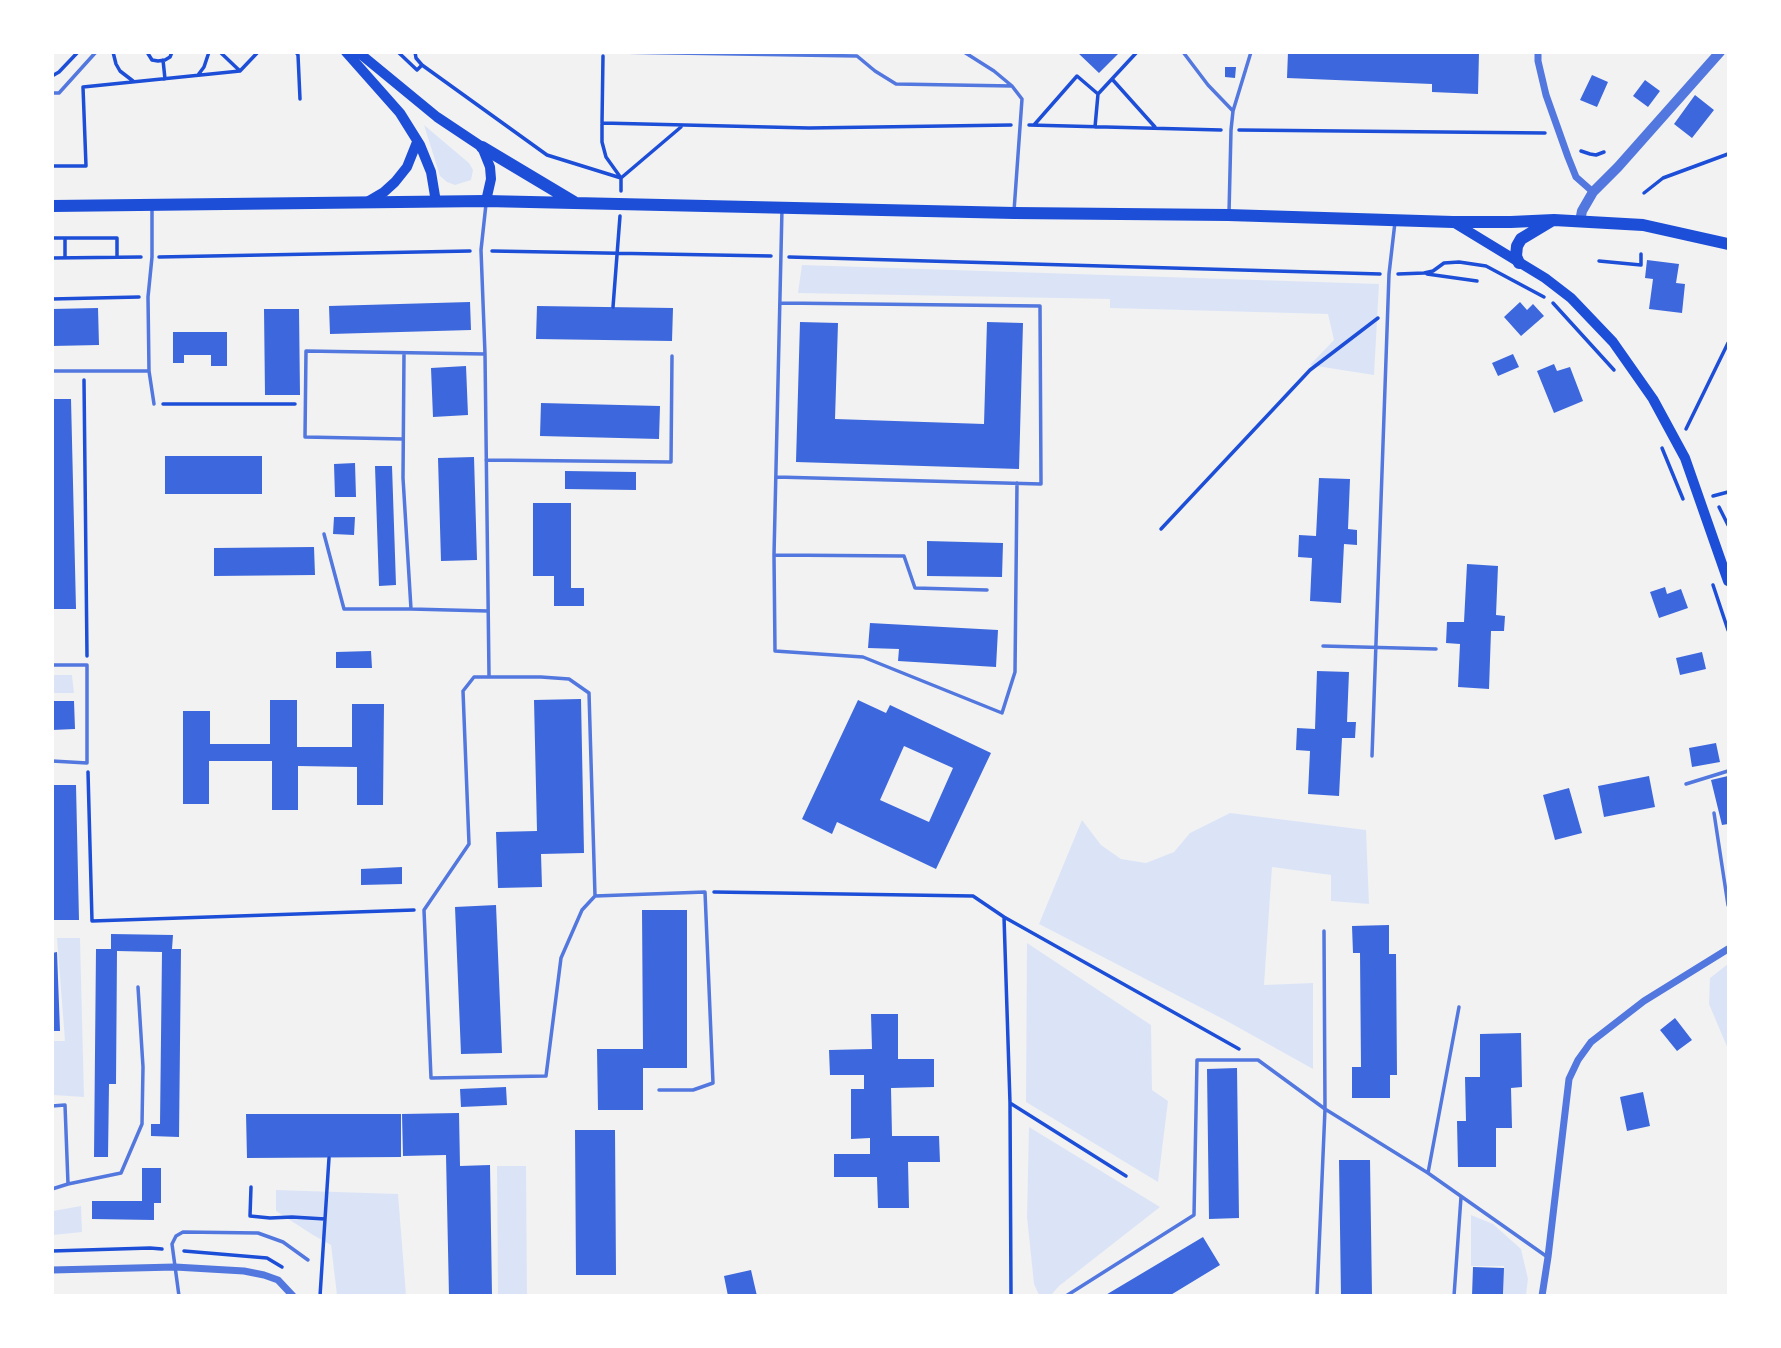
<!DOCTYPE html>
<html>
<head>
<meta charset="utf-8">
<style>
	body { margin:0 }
	#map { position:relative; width:1781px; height:1348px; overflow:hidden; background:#f2f2f2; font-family:Rubik,sans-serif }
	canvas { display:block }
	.frame { position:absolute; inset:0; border:54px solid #fff; pointer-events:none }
</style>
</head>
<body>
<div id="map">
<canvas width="1781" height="1348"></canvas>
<div class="frame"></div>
</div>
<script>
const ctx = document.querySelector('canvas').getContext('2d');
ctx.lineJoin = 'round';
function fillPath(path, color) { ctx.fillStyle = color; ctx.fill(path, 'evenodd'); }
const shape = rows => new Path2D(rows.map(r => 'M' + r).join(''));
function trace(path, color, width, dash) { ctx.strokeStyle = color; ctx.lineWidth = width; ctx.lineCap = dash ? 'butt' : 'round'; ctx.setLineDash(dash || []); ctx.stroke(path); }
fillPath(shape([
	[424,125,469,163,473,170,471,180,455,185,447,182,440,176],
	[802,265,1379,284,1374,375,1310,365,1334,340,1328,314,1110,308,1110,299,798,293],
	[53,675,72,675,74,693,53,693],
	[1230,813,1366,830,1369,904,1331,901,1331,875,1272,867,1264,985,1313,983,1313,1069,1225,1020,1039,924,1082,820,1101,845,1121,859,1146,863,1174,852,1190,833],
	[57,938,80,938,84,1097,53,1095,53,1041,65,1041],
	[1027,943,1151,1025,1152,1090,1168,1101,1158,1182,1026,1102],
	[1728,964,1728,1049,1709,1004,1710,978],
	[1029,1127,1160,1207,1059,1286,1051,1295,1039,1295,1034,1284,1027,1217],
	[497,1166,526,1166,527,1295,498,1295],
	[276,1190,398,1194,406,1295,337,1295,331,1245,313,1235,276,1211],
	[81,1206,82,1232,53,1235,53,1211],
	[1471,1215,1493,1224,1521,1249,1528,1279,1526,1295,1504,1295,1504,1266,1471,1266]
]), '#dbe4f7');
fillPath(shape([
	[1077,52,1120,52,1099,73],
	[1288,52,1479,52,1478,94,1432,92,1432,84,1287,78],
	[1225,67,1236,67,1235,78,1225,77],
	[1592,75,1608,82,1597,107,1580,100],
	[1645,80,1660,91,1648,107,1633,96],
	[1695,95,1714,110,1692,138,1674,124],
	[1647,260,1679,264,1676,283,1685,284,1682,313,1649,309,1653,279,1645,278],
	[470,302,471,330,330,334,329,306],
	[1520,302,1527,310,1533,304,1544,316,1521,336,1504,317],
	[537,306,673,308,672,341,536,339],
	[98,308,99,345,52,346,52,309],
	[264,309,299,309,300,395,265,395],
	[800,322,838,323,835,419,984,424,987,322,1023,323,1019,469,796,462],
	[173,332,227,332,227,366,211,366,211,355,184,355,184,363,173,363],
	[1513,354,1519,367,1498,376,1492,363],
	[1554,364,1557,371,1570,367,1583,401,1554,413,1537,371],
	[466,366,468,415,433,417,431,368],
	[52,399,71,399,76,609,52,609],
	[541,403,660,406,659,439,540,436],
	[165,456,262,456,262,494,165,494],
	[474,457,477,560,441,561,438,458],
	[355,463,356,497,335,497,334,464],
	[375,466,392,466,396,585,379,586],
	[565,471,636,472,636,490,565,489],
	[1319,478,1350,479,1348,529,1357,530,1357,545,1344,544,1341,603,1310,601,1312,558,1298,557,1299,535,1316,536],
	[533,503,571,503,571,588,584,588,584,606,554,606,554,576,533,576],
	[334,517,355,517,354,535,333,534],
	[927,541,1003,543,1002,577,927,576],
	[314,547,315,575,214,576,214,548],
	[1467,564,1498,566,1496,615,1505,616,1504,631,1491,631,1489,689,1458,687,1460,644,1446,643,1447,622,1464,622],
	[1665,587,1667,594,1681,589,1688,608,1659,618,1650,592],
	[870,623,998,630,996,667,898,661,899,649,868,648],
	[371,651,372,668,336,668,336,652],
	[1702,652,1706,669,1680,675,1676,658],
	[1317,671,1349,672,1347,722,1356,722,1355,738,1342,738,1339,796,1308,794,1310,751,1296,750,1297,728,1315,729],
	[581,699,584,853,541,854,542,887,498,888,496,832,537,831,534,700],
	[270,700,297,700,297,747,352,747,352,704,384,704,383,805,357,805,357,767,298,766,298,810,272,810,272,761,209,761,209,804,183,804,183,711,210,711,210,744,270,744],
	[858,700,886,713,890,705,991,753,936,869,837,822,832,834,802,819],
	[904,746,953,768,929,822,880,800],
	[52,701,74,701,75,729,52,730],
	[1716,743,1720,762,1692,767,1689,748],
	[1649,776,1655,807,1604,817,1598,786],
	[1728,776,1728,824,1722,825,1711,780],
	[52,785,76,785,79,920,52,920],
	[1569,788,1582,833,1555,840,1543,795],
	[402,867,402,884,361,885,361,869],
	[496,905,502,1053,461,1054,455,907],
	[642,910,687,910,687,1068,643,1068,643,1110,598,1110,597,1049,643,1049],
	[1389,925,1389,954,1396,954,1397,1075,1390,1075,1390,1098,1352,1098,1352,1067,1361,1067,1360,953,1353,953,1352,926],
	[111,934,173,935,172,949,181,949,179,1137,151,1136,151,1124,160,1124,162,952,117,951,116,1084,109,1084,108,1157,94,1157,96,949,111,949],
	[57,952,60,1031,52,1031,52,953],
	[871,1014,898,1014,898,1059,934,1059,934,1087,891,1088,892,1136,939,1136,940,1162,908,1162,909,1208,878,1208,877,1177,834,1177,834,1154,870,1154,870,1138,851,1139,851,1089,864,1089,864,1075,830,1075,829,1050,872,1049],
	[1675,1018,1692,1040,1677,1051,1660,1030],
	[1521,1033,1522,1087,1511,1088,1512,1128,1496,1128,1496,1167,1458,1167,1457,1121,1466,1121,1465,1077,1480,1077,1480,1034],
	[1237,1068,1239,1218,1209,1219,1207,1069],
	[506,1087,507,1105,461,1107,460,1089],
	[1643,1092,1650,1126,1627,1131,1620,1097],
	[459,1113,460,1166,490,1165,492,1296,449,1296,446,1155,403,1156,402,1114],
	[246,1114,401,1114,401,1157,247,1158],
	[575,1130,615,1130,616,1275,576,1275],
	[1339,1160,1370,1160,1372,1296,1341,1296],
	[142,1168,161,1168,161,1203,154,1203,154,1220,92,1219,92,1201,142,1201],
	[1203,1237,1220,1265,1169,1296,1104,1296],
	[1473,1267,1504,1268,1503,1296,1472,1296],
	[751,1270,757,1296,728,1296,724,1276]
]), '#3d67dc');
trace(shape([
	[113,52,116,64,120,71,133,81],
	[147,52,152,60,158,61,165,60,170,57,172,52],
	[220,52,240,71],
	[296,52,298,55,300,99],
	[398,52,417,70,422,65,547,155,621,178,621,191],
	[415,52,416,58,422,65],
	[603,56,602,123,809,128,1011,125],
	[163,60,165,79],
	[198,75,204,67,209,52],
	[52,76,59,72,78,52],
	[1112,79,1155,127],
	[602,124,602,142,606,157,621,178,681,127],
	[1029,125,1221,130],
	[1034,125,1077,76,1098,94,1137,52],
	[1095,127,1098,94],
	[1239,130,1545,133],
	[1581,151,1590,154,1596,155,1604,152],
	[52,166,86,166,83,87,240,71,258,52],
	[1644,193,1663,178,1728,154],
	[52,238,117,238,117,257],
	[492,251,771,256],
	[159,257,470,251],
	[789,257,1380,274],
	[52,258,141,257],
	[65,258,65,239],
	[1599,261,1641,265,1641,254],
	[1398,274,1424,273,1433,271,1444,263,1459,262,1486,266,1544,297],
	[1427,274,1477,281],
	[52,299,139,297],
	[1553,303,1614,370],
	[613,307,620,216],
	[84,380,87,656],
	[163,404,295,404],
	[1686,429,1728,343],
	[1662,448,1683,499],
	[1713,496,1728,492],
	[1719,507,1728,525],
	[1161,529,1310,370,1378,318],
	[1713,585,1728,630],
	[88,772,92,921,414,910],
	[714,892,973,896,1004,917,1239,1049],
	[1004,917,1010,1103,1011,1296],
	[1010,1103,1126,1176],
	[251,1187,250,1216,270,1218,292,1217,325,1219],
	[52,1251,150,1248,162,1249],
	[184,1251,267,1258,282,1267],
	[320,1296,329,1158]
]), '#1d4ed8', 3.5);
trace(shape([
	[613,52,857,56,875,71,896,84,1012,86],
	[964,52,994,71,1012,86,1022,99,1014,211],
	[1183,52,1208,85,1233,111],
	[52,93,59,93,96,52],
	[486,204,481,250,485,354,489,675],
	[152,207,152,257,148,297,149,371,154,404],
	[782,209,774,555,775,651,863,657,1002,713,1015,672,1017,483],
	[1229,213,1231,130,1233,111,1251,52],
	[404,353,403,478,411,609],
	[52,371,149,371],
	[403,439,305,437,306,351,485,354],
	[486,460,671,462,672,356],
	[776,477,1041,484,1040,306,781,303],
	[324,534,344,609,411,609,488,611],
	[774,555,904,556,915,588,987,590],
	[1323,646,1436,649],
	[52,665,87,665,87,763,52,761],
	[1372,756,1389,274,1395,222],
	[1686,784,1728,771],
	[1714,813,1728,905],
	[595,896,582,910,561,958,546,1076,431,1078,424,910,469,844,463,691,474,677,541,677,569,679,589,693,595,896,705,892,713,1083,693,1090,659,1090],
	[52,1106,65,1105,68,1184,52,1189],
	[1428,1173,1459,1007],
	[68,1184,121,1173,142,1124,143,1067,138,987],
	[179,1296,172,1244,176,1236,183,1232,258,1233,283,1242,308,1260],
	[1066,1296,1194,1215,1197,1060,1258,1060,1325,1109,1428,1173,1546,1256],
	[1317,1296,1325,1109,1324,931],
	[1454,1296,1461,1197]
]), '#5277de', 3.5);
trace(shape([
	[1538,52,1538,61,1546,95,1568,157,1576,177,1593,192],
	[52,1270,175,1267,244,1271,264,1275,278,1280,293,1296],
	[1542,1296,1548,1257,1569,1079,1578,1060,1591,1042,1644,1001,1728,949]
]), '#5277de', 7);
trace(shape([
	[1580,221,1582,211,1593,192,1618,167,1720,52]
]), '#5277de', 10);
trace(shape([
	[346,52,400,113,420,145,431,172,436,202],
	[358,52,437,117,482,147,490,167,491,179,486,201],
	[367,202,384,192,395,182,407,167,417,142],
	[1453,222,1545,278,1571,298,1613,342,1653,399,1685,458,1728,581]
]), '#1d4ed8', 10);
trace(shape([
	[482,147,574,202],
	[52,206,486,201,1014,213,1228,215,1453,222,1511,222,1554,220,1643,225,1728,244],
	[1519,263,1516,256,1517,246,1521,239,1551,221]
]), '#1d4ed8', 12);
</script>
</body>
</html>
